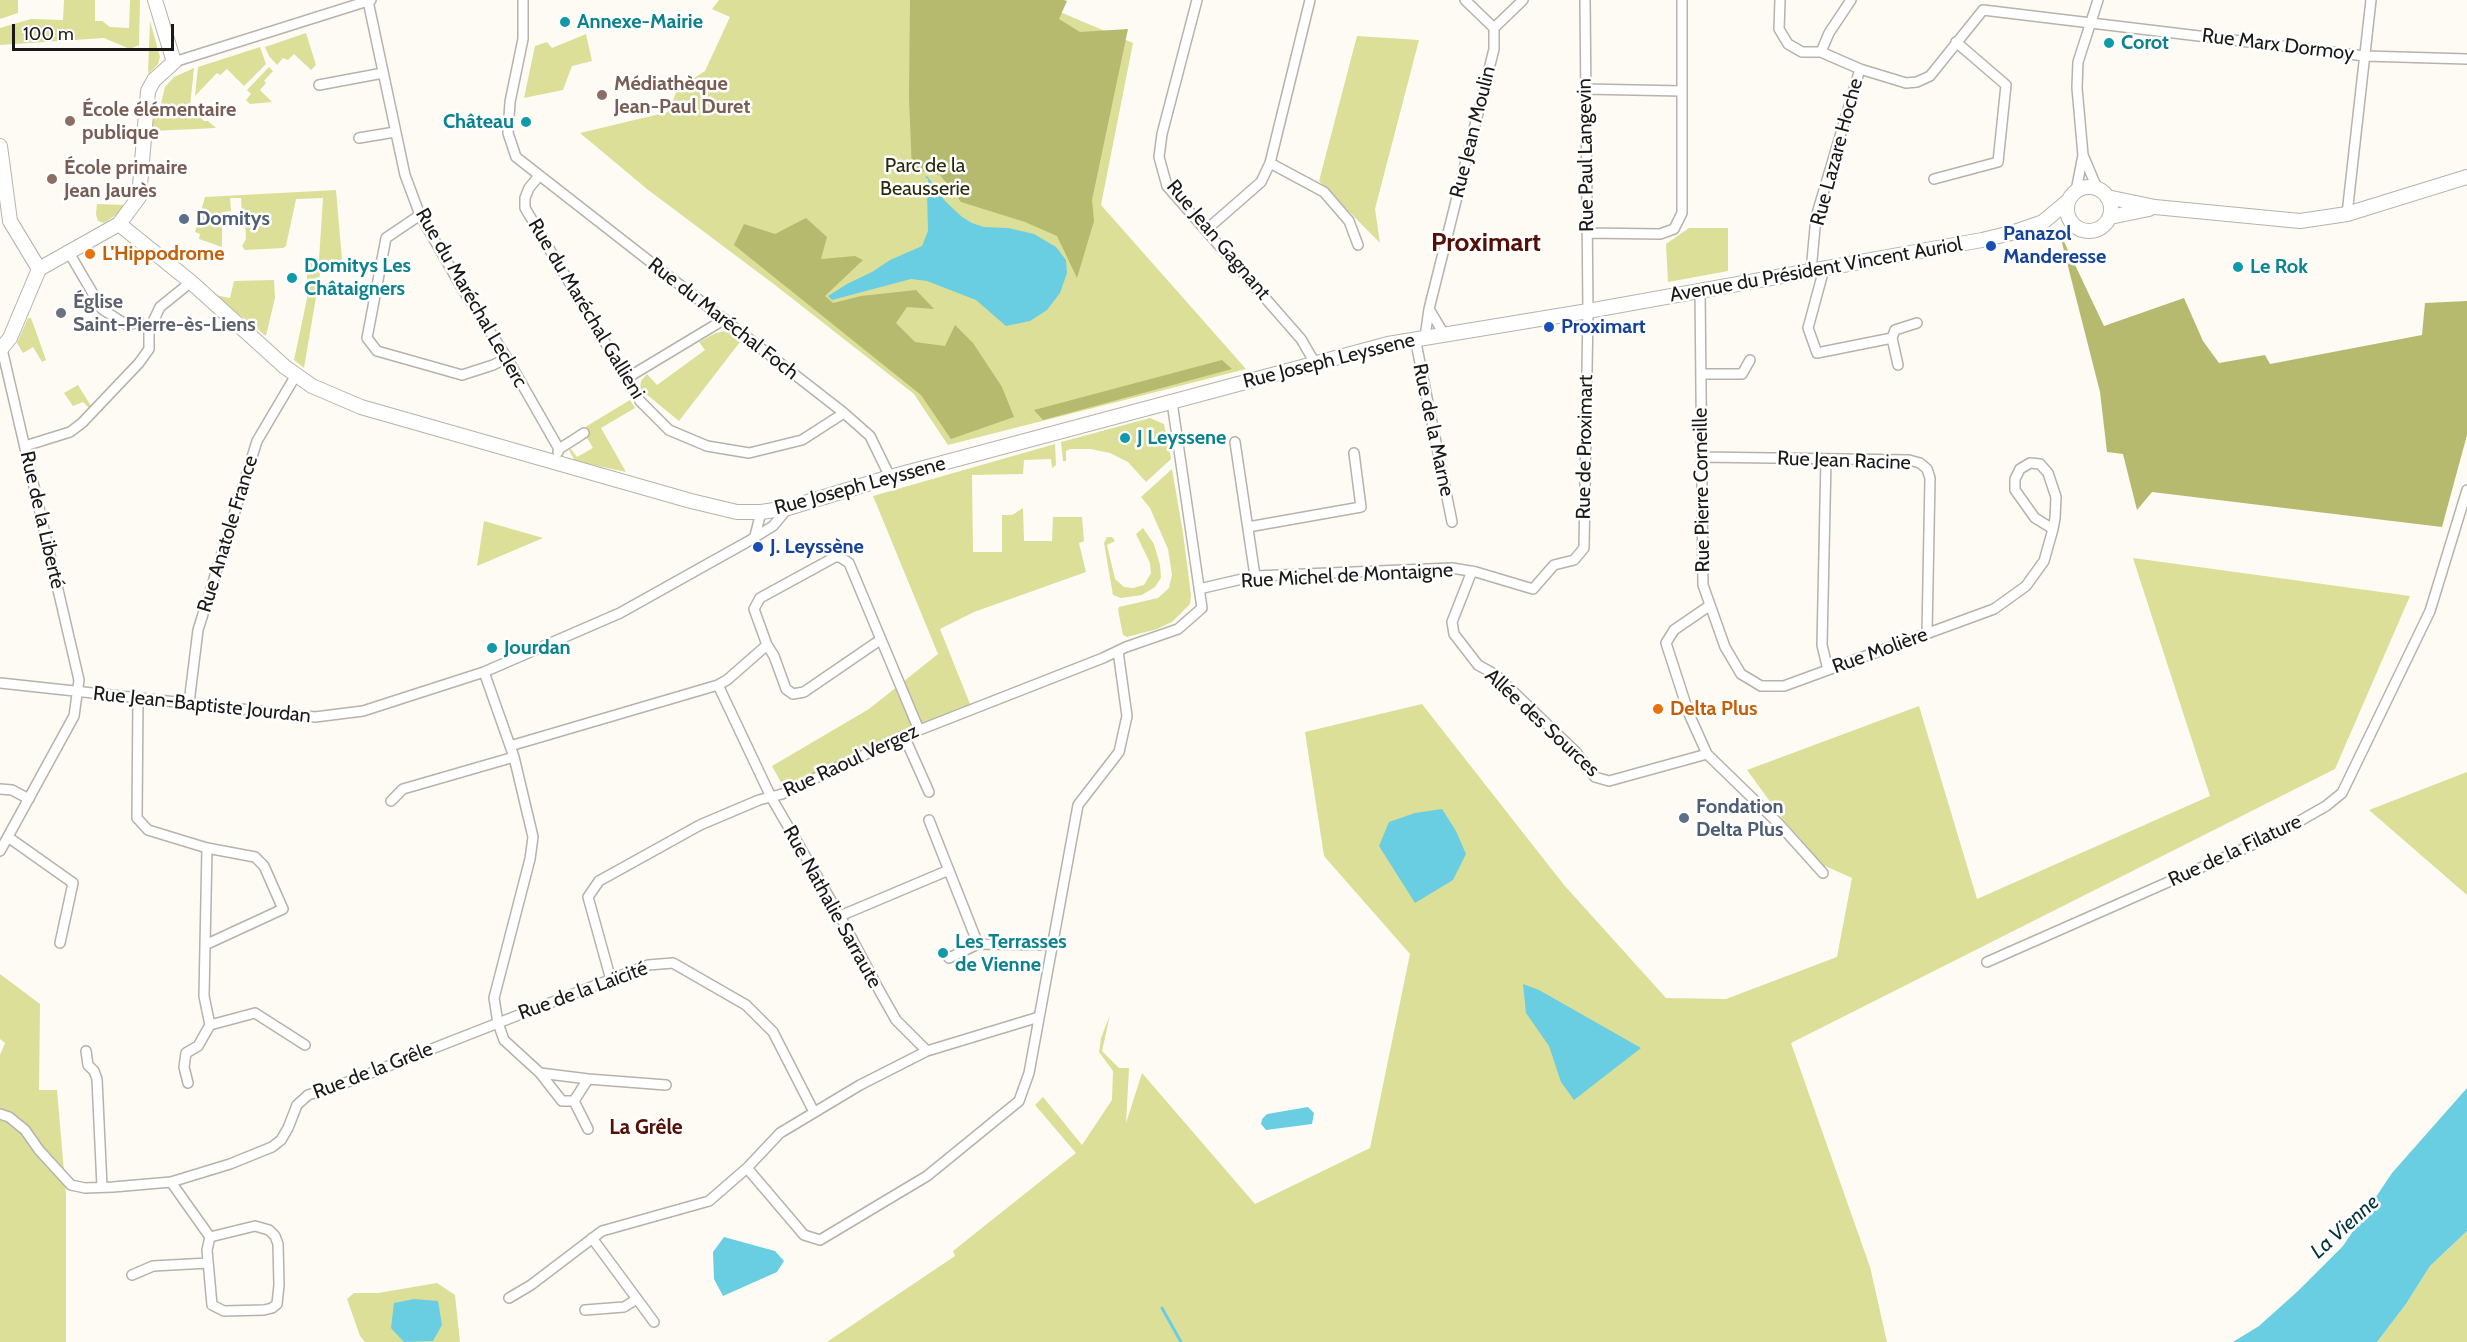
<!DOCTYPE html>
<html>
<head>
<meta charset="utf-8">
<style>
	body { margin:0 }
	#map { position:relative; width:2467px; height:1342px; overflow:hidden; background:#fefbf4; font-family:Cabin,sans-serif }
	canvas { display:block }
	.scale { position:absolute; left:12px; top:24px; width:162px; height:27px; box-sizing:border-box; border:3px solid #1a1917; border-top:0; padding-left:8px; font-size:18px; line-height:21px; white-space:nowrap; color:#1a1917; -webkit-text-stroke:4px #fff; paint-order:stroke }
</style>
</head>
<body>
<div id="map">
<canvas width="2467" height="1342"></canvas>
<div class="scale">100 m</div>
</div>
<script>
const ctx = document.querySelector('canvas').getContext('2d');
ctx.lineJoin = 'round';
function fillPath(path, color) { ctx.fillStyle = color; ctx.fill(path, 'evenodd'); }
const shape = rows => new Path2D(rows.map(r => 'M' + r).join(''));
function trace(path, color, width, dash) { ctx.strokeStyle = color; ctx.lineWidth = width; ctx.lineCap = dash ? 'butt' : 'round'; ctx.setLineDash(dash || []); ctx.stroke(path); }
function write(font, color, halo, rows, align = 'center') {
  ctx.font = font + ' Cabin,sans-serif'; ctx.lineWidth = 5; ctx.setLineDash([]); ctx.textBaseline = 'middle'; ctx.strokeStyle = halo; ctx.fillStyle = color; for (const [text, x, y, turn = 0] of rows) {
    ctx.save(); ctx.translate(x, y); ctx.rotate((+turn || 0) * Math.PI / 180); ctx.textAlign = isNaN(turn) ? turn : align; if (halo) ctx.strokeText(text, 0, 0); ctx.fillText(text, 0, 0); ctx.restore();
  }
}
fillPath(shape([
	[0,0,18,0,18,13,0,19],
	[64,0,95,0,95,21,102,21,110,27,129,28,130,0,140,0,139,45,130,49,104,38,0,45,0,28,31,19,63,20],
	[719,0,1032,0,1133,43,1101,205,1246,369,948,445,914,394,775,285,647,189,580,133,668,112,678,88,705,71,730,17,712,9],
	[150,21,160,57,158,64,148,74],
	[306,33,316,65,311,70,294,54,288,60,283,58,277,65,269,56,265,47],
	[586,34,592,61,572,66,563,90,524,98,535,46,547,42,552,48],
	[1357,36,1419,40,1375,209,1380,243,1319,181],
	[260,47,266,64,244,86,227,69,220,75,217,73,195,96,198,67],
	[269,67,273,71,264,81,266,83,260,90,272,102,250,104,246,100,251,94,247,90],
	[194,68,190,106,204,121,208,121,216,128,152,131,154,115,159,112,165,87,174,77],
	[336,190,342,260,322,262,304,368,294,360,307,299,307,261,319,260,323,198,296,199,286,246,283,248,245,250,242,246,246,239,245,219,242,216,241,198,230,198,231,211,222,212,222,247,199,239,200,234,195,232,205,197],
	[97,204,125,205,116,215,104,223,98,221,96,214],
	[1689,228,1728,228,1728,271,1668,282,1666,244],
	[274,280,275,298,266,336,215,295,230,298,234,281],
	[28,318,31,318,46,360,42,362,33,347,23,353,17,343],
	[727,331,740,342,679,421,640,389,641,381,647,374,657,385,705,350,699,342,716,333],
	[78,385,91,406,89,408,83,402,73,406,64,393],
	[630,400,635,408,601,428,626,472,575,461,569,450,571,449,577,457,593,448,582,429],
	[1150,418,1164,424,1171,459,1146,482,1128,462,1110,453,1090,449,1070,449,1066,451,1066,461,1063,461,1061,442],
	[1055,444,1056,465,1052,468,1051,459,1024,460,1023,474,972,475,973,552,1002,552,1002,515,1012,515,1023,508,1024,541,1052,541,1053,517,1082,517,1084,541,1079,543,1086,572,974,612,940,629,970,704,909,728,790,785,783,786,772,766,869,709,938,654,873,496],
	[1172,469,1183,533,1191,595,1190,604,1172,622,1157,629,1127,637,1123,635,1118,610,1119,607,1158,598,1169,588,1172,575,1168,549,1150,508,1141,497],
	[484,521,543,538,477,566],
	[1143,528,1154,544,1160,565,1161,578,1155,587,1142,595,1121,598,1113,595,1104,543,1107,537,1112,537,1115,541,1107,545,1115,579,1124,587,1133,588,1144,585,1151,573,1150,563,1136,534],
	[2133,558,2410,596,2335,769,1791,1043,1870,1267,1887,1342,827,1342,955,1256,953,1251,1076,1153,1035,1105,1043,1097,1082,1145,1112,1100,1113,1071,1099,1052,1101,1038,1110,1015,1102,1051,1119,1068,1129,1068,1126,1123,1142,1073,1255,1204,1370,1148,1410,954,1324,856,1305,732,1422,704,1564,885,1666,998,1726,999,1837,957,1852,878,1823,865,1782,818,1747,770,1919,706,1977,899,2210,796],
	[2467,772,2467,895,2369,810],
	[0,974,40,1004,39,1090,57,1090,66,1195,66,1342,0,1342,0,1055,5,1043,0,1039],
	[2467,1231,2467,1342,2377,1342,2406,1304,2430,1266],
	[437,1283,455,1295,460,1342,365,1342,360,1336,347,1299,354,1293,378,1293]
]), '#dbdf98');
fillPath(shape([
	[910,0,1064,0,1067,1,1059,19,1080,32,1128,29,1092,200,1094,221,1077,278,1057,236,1025,222,961,202,940,175,912,170,909,98],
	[806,218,827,237,821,259,855,256,863,260,825,296,833,303,861,296,916,290,934,309,907,307,896,323,915,342,945,346,955,325,973,343,1002,387,1014,417,951,439,921,395,734,245,744,224,775,234],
	[2059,231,2104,326,2184,298,2203,341,2219,363,2265,355,2270,364,2422,335,2425,303,2467,301,2467,435,2442,527,2152,492,2137,510,2123,454,2107,452,2100,392],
	[1222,360,1232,369,1043,420,1034,410]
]), '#b6ba6f');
fillPath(shape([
	[927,176,945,201,962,217,972,223,984,227,1008,228,1034,234,1056,247,1066,260,1067,273,1060,293,1047,310,1030,321,1006,326,976,300,927,281,911,279,832,300,828,296,847,284,872,272,890,260,922,246,928,231,927,194,929,189,928,179,925,177],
	[1442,809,1456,831,1466,854,1453,880,1415,903,1379,846,1389,822,1415,813],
	[1523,984,1539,990,1641,1048,1574,1100,1561,1082,1549,1046,1526,1013],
	[2467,1088,2467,1231,2430,1266,2406,1304,2377,1342,2233,1342,2259,1326,2298,1291,2343,1246,2392,1173],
	[1308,1107,1314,1113,1312,1124,1266,1130,1261,1124,1262,1119,1267,1114],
	[724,1237,775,1251,784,1261,777,1272,723,1296,714,1279,713,1252],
	[414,1299,438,1301,442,1325,433,1341,404,1342,391,1328,394,1303]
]), '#6acee3');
trace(shape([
	[1162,1308,1181,1342]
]), '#6acee3', 3);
const street = shape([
	[523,0,523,39,510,102,508,133,516,157,844,413,870,436,890,477],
	[1197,0,1162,134,1159,157,1167,186,1301,339,1315,363],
	[1465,0,1494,28],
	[1780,0,1779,29,1788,44,1802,52,1821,52,1860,69,1906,83,1917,82,1930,76,1983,10,2365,56,2467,59],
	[368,1,405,175,420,215,462,288,507,358,559,449],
	[1821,52,1829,33,1851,0],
	[174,62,371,0],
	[319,85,383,73],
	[1585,89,1682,91],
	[359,138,395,132],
	[1270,163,1324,192,1349,221,1358,245],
	[539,176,529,188,525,198,525,208,640,401,669,430,707,446,749,453,802,440,844,413],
	[1934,179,1998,162,2006,85,1956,42],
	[2097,188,2083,155,2077,88,2078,62,2098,0],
	[2076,191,2083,155],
	[2347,214,2371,0],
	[420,215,386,238,367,338,377,351,462,375,493,365,507,358],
	[1206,230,1261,182,1270,163,1310,0],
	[1587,233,1660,234,1674,229,1682,213,1682,0],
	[68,251,102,309,125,324,140,323,149,330],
	[1824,269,1808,328,1817,353,1892,338,1898,365],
	[1811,271,1816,217,1860,69],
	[1700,291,1703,585,1725,647,1741,674,1761,686,1784,686,1994,609,2026,586,2044,561,2053,529,2055,518,2056,497,2048,473,2040,464,2030,463,2020,469,2015,479,2015,490,2035,518,2053,529],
	[1429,309,1494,49,1494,28,1523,0],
	[1425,337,1429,309,1444,334],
	[1415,338,1452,522],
	[1892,338,1895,330,1917,323],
	[1701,374,1742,374,1750,360],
	[627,378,725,319],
	[1235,442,1255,576],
	[25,446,70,432,82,423,139,363,149,349,149,330,160,307,191,282],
	[558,452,559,449,584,433],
	[1702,457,1909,460,1920,463,1927,469,1930,478,1927,633],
	[1826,459,1822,645,1828,670],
	[1248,527,1361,507,1354,453],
	[755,536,761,512],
	[1472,571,1452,622,1454,634,1478,665,1496,675,1575,751,1595,777,1609,781,1707,754],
	[1199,589,1255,576,1452,568,1476,572,1533,589,1554,565,1574,560,1584,548,1588,311,1585,0],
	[1709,606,1674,630,1666,643,1689,714,1707,754,1779,824,1823,873],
	[767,645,774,656,786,689,793,694,804,692,880,640],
	[0,683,315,717,363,711,484,672,620,613,747,542,773,526,788,508],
	[718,685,727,680,767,645,754,609,760,598,835,557,840,557,849,563,919,730],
	[138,698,137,818,148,830,207,848,204,996,210,1025,198,1046,186,1053,184,1067,188,1083],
	[189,703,198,630,257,441,296,375],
	[904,736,929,792],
	[510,746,718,685,771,797,840,916,879,990,896,1020,927,1051],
	[0,789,12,790,29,799],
	[391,801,403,789,514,757],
	[929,820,978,944],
	[8,837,73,883,60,943],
	[0,851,74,716,79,680,2,349],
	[840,916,949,870],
	[205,945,283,909,264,866,255,857,207,848],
	[949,958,978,944,1052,945],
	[1987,962,2277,834,2326,806,2342,793,2430,611,2467,490],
	[611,980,588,897,599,881,700,825,759,800,782,794,904,736,1103,658,1126,647,1178,629,1202,608,1172,402],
	[210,1025,255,1013,305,1045],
	[86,1051,88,1065,94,1071,97,1079,102,1187],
	[540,1073,588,1079,574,1101],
	[588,1079,666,1085],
	[0,1114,9,1117,25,1130,39,1150,71,1185,85,1188,113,1187,171,1182,230,1164,272,1147,281,1140,288,1128,297,1105,308,1095,345,1083,498,1023,494,998,530,859,533,837,514,757,484,672],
	[588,1129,574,1101,562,1101,540,1073,504,1040,498,1023,648,965,673,963,746,1005,773,1032,814,1112],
	[747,1168,804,1235,820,1240,927,1176,1019,1101,1029,1073,1078,805,1119,752,1127,716,1118,651],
	[171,1182,210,1237,207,1250,212,1305,224,1311,264,1310,272,1308,277,1304,279,1285,278,1244,275,1236,269,1230,255,1226,210,1237],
	[592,1238,654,1322],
	[132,1275,153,1266,208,1263],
	[509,1298,531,1285,602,1231,709,1201,747,1168,780,1133,860,1085,927,1051,1039,1017],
	[585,1310,624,1307,637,1299]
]);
const secondary = shape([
	[0,146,10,221,39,269],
	'2067 209a22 22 0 1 1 44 0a22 22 0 1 1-44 0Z',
	[2107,197,2155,207,2300,221,2347,214,2467,177],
	[2110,217,2149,209],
	[119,224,191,282,285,367,312,386,361,407,691,501,737,512,761,512,788,508,890,477,1388,344,1588,311,1982,240,2011,233,2043,222,2067,202],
	[39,269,119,224,139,197,148,91,154,80,174,62,155,0],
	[0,350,10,338,39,269]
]);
trace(street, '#b6b2ac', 12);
trace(secondary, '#b6b2ac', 16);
trace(street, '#fff', 9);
trace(secondary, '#fff', 14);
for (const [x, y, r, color] of [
	[565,22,6,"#0f9aa8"],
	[2109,43,6,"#0f9aa8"],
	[602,95,6,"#8d6e63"],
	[70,121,6,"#8d6e63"],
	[526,122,6,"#0f9aa8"],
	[52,179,6,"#8d6e63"],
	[184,219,6,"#5c6f8a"],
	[1991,246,6,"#1a4fb4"],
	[90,254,6,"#e8710a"],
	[2238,267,6,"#0f9aa8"],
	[292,278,6,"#0f9aa8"],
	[61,313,6,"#6b7280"],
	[1549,327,6,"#1a4fb4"],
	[1125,438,6,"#0f9aa8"],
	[758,547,6,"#1a4fb4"],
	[492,648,6,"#0f9aa8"],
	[1658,709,6,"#e8710a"],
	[1684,818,6,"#5c6f8a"],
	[943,953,6,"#0f9aa8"]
]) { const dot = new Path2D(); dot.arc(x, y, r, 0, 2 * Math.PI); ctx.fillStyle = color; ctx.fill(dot); trace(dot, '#fff', 2); }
write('bold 20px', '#0d838f', '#fff', [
	["Annexe-Mairie",577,22],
	["Corot",2121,43],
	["Château",514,122,"right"],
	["Domitys Les",304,266],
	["Châtaigners",304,289],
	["Le Rok",2250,267],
	["J Leyssene",1137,438],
	["Jourdan",504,648],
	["Les Terrasses",955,942],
	["de Vienne",955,965]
], 'left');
write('20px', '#1a1917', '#fff', [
	["Rue Marx Dormoy",2278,45,7],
	["Rue Jean Moulin",1473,132,-76],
	["Rue Lazare Hoche",1837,152,-75],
	["Rue Paul Langevin",1586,155,-91],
	["Rue Jean Gagnant",1218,240,50],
	["Avenue du Président Vincent Auriol",1816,270,-10],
	["Rue du Maréchal Leclerc",471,298,60],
	["Rue du Maréchal Gallieni",586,309,59],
	["Rue du Maréchal Foch",723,319,38],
	["Rue Joseph Leyssene",1329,361,-14],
	["Rue de la Marne",1433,430,78],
	["Rue de Proximart",1585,447,-89],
	["Rue Jean Racine",1844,461,2],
	["Rue Joseph Leyssene",860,486,-15],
	["Rue Pierre Corneille",1702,490,-91],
	["Rue de la Liberté",42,520,77],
	["Rue Anatole France",228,534,-73],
	["Rue Michel de Montaigne",1347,576,-3],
	["Rue Molière",1880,651,-20],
	["Rue Jean-Baptiste Jourdan",202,705,6],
	["Allée des Sources",1542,723,43],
	["Rue Raoul Vergez",851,761,-25],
	["Rue de la Filature",2235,851,-25],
	["Rue Nathalie Sarraute",832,907,61],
	["Rue de la Laïcité",583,991,-20],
	["Rue de la Grêle",373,1071,-21]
]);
write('bold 20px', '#785e54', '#fff', [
	["Médiathèque",614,84],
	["Jean-Paul Duret",614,107],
	["École élémentaire",82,110],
	["publique",82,133],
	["École primaire",64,168],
	["Jean Jaurès",64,191]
], 'left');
write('20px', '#2a2b0a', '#fff', [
	["Parc de la",925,166],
	["Beausserie",925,189]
]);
write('bold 20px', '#4e5e75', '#fff', [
	["Domitys",196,219],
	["Fondation",1696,807],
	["Delta Plus",1696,830]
], 'left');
write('bold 20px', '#164399', '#fff', [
	["Panazol",2003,234],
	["Manderesse",2003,257],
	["Proximart",1561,327],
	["J. Leyssène",770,547]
], 'left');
write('bold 20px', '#c56008', '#fff', [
	["L'Hippodrome",102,254],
	["Delta Plus",1670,709]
], 'left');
write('bold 20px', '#5b616d', '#fff', [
	["Église",73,302],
	["Saint-Pierre-ès-Liens",73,325]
], 'left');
write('bold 21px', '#541007', '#fff', [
	["La Grêle",646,1128]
]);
write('italic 21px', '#01333c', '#fff', [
	["La Vienne",2345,1227,-42]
]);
write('bold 26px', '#541007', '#fff', [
	["Proximart",1486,243]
]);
</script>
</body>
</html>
